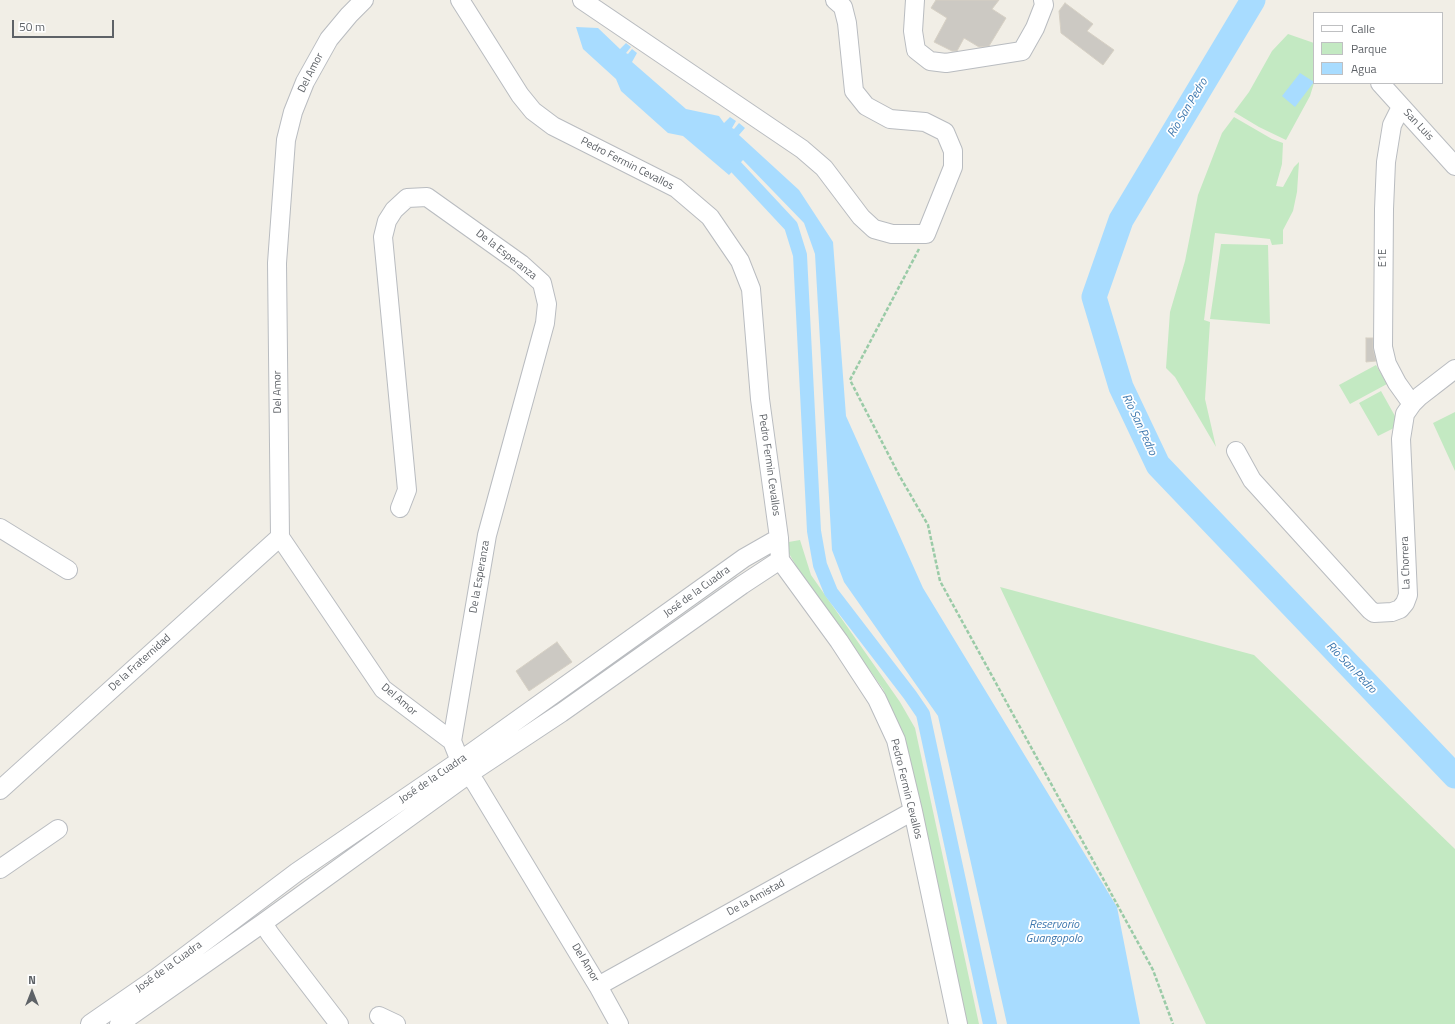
<!DOCTYPE html>
<html>
<head>
<meta charset="utf-8">
<style>
	body { margin:0 }
	#map { position:relative; width:1455px; height:1024px; overflow:hidden; background:#f1eee6; font-family:"Titillium Web",sans-serif }
	canvas { display:block }
	.legend { position:absolute; left:1313px; top:12px; width:130px; height:72px; box-sizing:border-box; background:#fff; border:1px solid #bfc0c2; margin:0; padding:5px 7px; list-style:none; font-size:12px; color:#5e6267 }
	.legend li { display:flex; align-items:center; gap:8px; height:20px }
	.legend b { width:20px; border:1px solid #bfc0c2 }
	.north { position:absolute; left:12px; top:972px; width:40px; height:40px; -webkit-text-stroke:3px #fff; paint-order:stroke; rotate:0deg; font-size:11px; font-weight:700; line-height:16px; text-align:center; color:#5e6267 }
	.north::after { content:''; display:block; margin:auto; width:14px; height:18px; background:#5e6267; clip-path:polygon(50% 0,100% 100%,50% 72%,0 100%) }
	.scale { position:absolute; left:12px; top:20px; width:102px; height:18px; box-sizing:border-box; border:2px solid #5e6267; border-top:0; padding-left:5px; font-size:12px; line-height:14px; white-space:nowrap; color:#5e6267; -webkit-text-stroke:3px #fff; paint-order:stroke }
</style>
</head>
<body>
<div id="map">
<canvas width="1455" height="1024"></canvas>
<ul class="legend">
<li><b style="height:5px;background:#fff"></b>Calle</li>
<li><b style="height:11px;background:#c3e9c2"></b>Parque</li>
<li><b style="height:11px;background:#a8dcff"></b>Agua</li>
</ul>
<div class="north">N</div>
<div class="scale">50 m</div>
</div>
<script>
const ctx = document.querySelector('canvas').getContext('2d');
ctx.lineJoin = 'round';
function fillPath(path, color) { ctx.fillStyle = color; ctx.fill(path, 'evenodd'); }
const shape = rows => new Path2D(rows.map(r => 'M' + r).join(''));
function trace(path, color, width, dash) { ctx.strokeStyle = color; ctx.lineWidth = width; ctx.lineCap = dash ? 'butt' : 'round'; ctx.setLineDash(dash || []); ctx.stroke(path); }
function write(font, color, halo, rows, align = 'center') {
  ctx.font = font + ' "Titillium Web",sans-serif'; ctx.lineWidth = 3.5; ctx.setLineDash([]); ctx.textBaseline = 'middle'; ctx.strokeStyle = halo; ctx.fillStyle = color; for (const [text, x, y, turn = 0] of rows) {
    ctx.save(); ctx.translate(x, y); ctx.rotate((+turn || 0) * Math.PI / 180); ctx.textAlign = isNaN(turn) ? turn : align; if (halo) ctx.strokeText(text, 0, 0); ctx.fillText(text, 0, 0); ctx.restore();
  }
}
fillPath(shape([
	[1288,34,1314,43,1314,83,1310,96,1286,140,1259,127,1234,112,1249,92,1272,51],
	[1234,117,1272,139,1283,143,1282,164,1276,186,1283,187,1294,167,1299,162,1297,192,1293,211,1283,230,1283,244,1272,245,1270,239,1215,233,1204,320,1210,322,1205,399,1216,447,1175,377,1166,368,1170,312,1185,261,1198,195,1222,133],
	[1221,244,1268,245,1270,324,1210,319],
	[1376,365,1387,384,1350,404,1339,385],
	[1381,391,1400,425,1378,436,1359,403],
	[1455,412,1455,471,1433,423],
	[800,540,811,575,900,702,915,728,979,1024,967,1024,902,733,883,689,799,571,783,543],
	[1000,587,1254,655,1455,849,1455,1024,1206,1024]
]), '#c3e9c2');
fillPath(shape([
	[576,27,598,28,620,49,626,43,631,47,626,53,628,54,632,49,637,53,632,62,686,109,719,116,724,123,730,117,736,121,732,128,734,129,739,123,745,128,739,135,799,190,833,242,846,416,923,588,1117,907,1140,1024,1007,1024,938,716,844,582,832,550,815,254,804,223,743,160,729,175,683,136,668,133,621,91,616,79,583,49],
	[1300,73,1314,82,1295,107,1282,96]
]), '#a8dcff');
trace(shape([
	[736,167,791,226,800,255,814,531,820,565,831,592,910,695,923,714,990,1024]
]), '#a8dcff', 14);
trace(shape([
	[1253,0,1121,220,1094,297,1121,387,1158,465,1455,776]
]), '#a8dcff', 25);
const building = shape([
	[936,0,999,0,992,9,1006,18,989,46,979,47,964,38,957,51,952,51,934,42,947,18,931,8,936,0],
	[1065,3,1093,24,1087,31,1114,50,1103,65,1061,33,1059,11,1065,3],
	[1366,338,1373,338,1373,349,1376,361,1366,362,1366,338],
	[557,642,572,662,529,691,516,671,557,642]
]);
fillPath(building, '#ccc9c3');
trace(building, '#d6d0c4', 1);
const minor = shape([
	[364,0,349,15,329,39,305,82,293,112,286,140,277,263,280,537,383,689,452,741],
	[460,0,520,95,533,111,553,126,676,188,710,217,740,261,751,289,760,399,779,538,780,560,839,641,877,699,896,740,913,811,958,1024],
	[582,0,802,149,824,168,861,217,874,229,892,234,926,234,953,167,953,151,945,132,925,122,890,119,866,106,854,91,847,23,843,7,835,0],
	[915,0,913,31,916,50,930,61,946,63,1022,51,1035,28,1044,5,1043,0],
	[1380,83,1455,166],
	[1401,107,1392,125,1386,162,1384,209,1383,347,1387,364,1397,383,1412,404],
	[1236,451,1252,480,1370,610,1374,613,1392,612,1400,609,1405,603,1408,595,1401,439,1405,414,1412,404,1420,396,1455,369],
	[400,508,407,490,383,237,387,221,394,210,407,198,427,197,521,264,542,283,547,304,545,323,487,535,452,741,460,761,476,784,598,986,619,1024],
	[0,528,68,570],
	[0,790,280,537],
	[0,869,58,829],
	[263,923,270,934,339,1024],
	[598,986,913,811],
	[379,1016,396,1024],
	[90,1024,155,979,297,872,474,751,744,558,779,538],
	[119,1024,263,923,469,774,561,713,742,585,780,560]
]);
trace(minor, '#b9bcc0', 20);
trace(shape([
	[919,249,850,380,899,475,928,525,940,581,1153,970,1173,1024]
]), '#9acba7', 2.5, [4, 2]);
trace(minor, '#fff', 18);
write('11px', '#5e6267', '#fff', [
	["Del Amor",311,73,-63],
	["San Luis",1418,125,47],
	["Pedro Fermin Cevallos",627,164,27],
	["De la Esperanza",506,255,38],
	["E1E",1383,258,-90],
	["Del Amor",278,392,-91],
	["Pedro Fermin Cevallos",769,465,82],
	["La Chorrera",1406,563,-92],
	["De la Esperanza",480,577,-80],
	["José de la Cuadra",697,592,-36],
	["De la Fraternidad",140,663,-42],
	["Del Amor",399,700,40],
	["José de la Cuadra",433,779,-34],
	["Pedro Fermin Cevallos",906,789,76],
	["De la Amistad",756,898,-29],
	["Del Amor",585,963,59],
	["José de la Cuadra",169,967,-36]
]);
write('italic 12px', '#3c77ae', '#fff', [
	["Río San Pedro",1188,108,-59],
	["Río San Pedro",1139,425,65],
	["Río San Pedro",1351,668,46],
	["Reservorio",1054,925],
	["Guangopolo",1054,939]
]);
</script>
</body>
</html>
